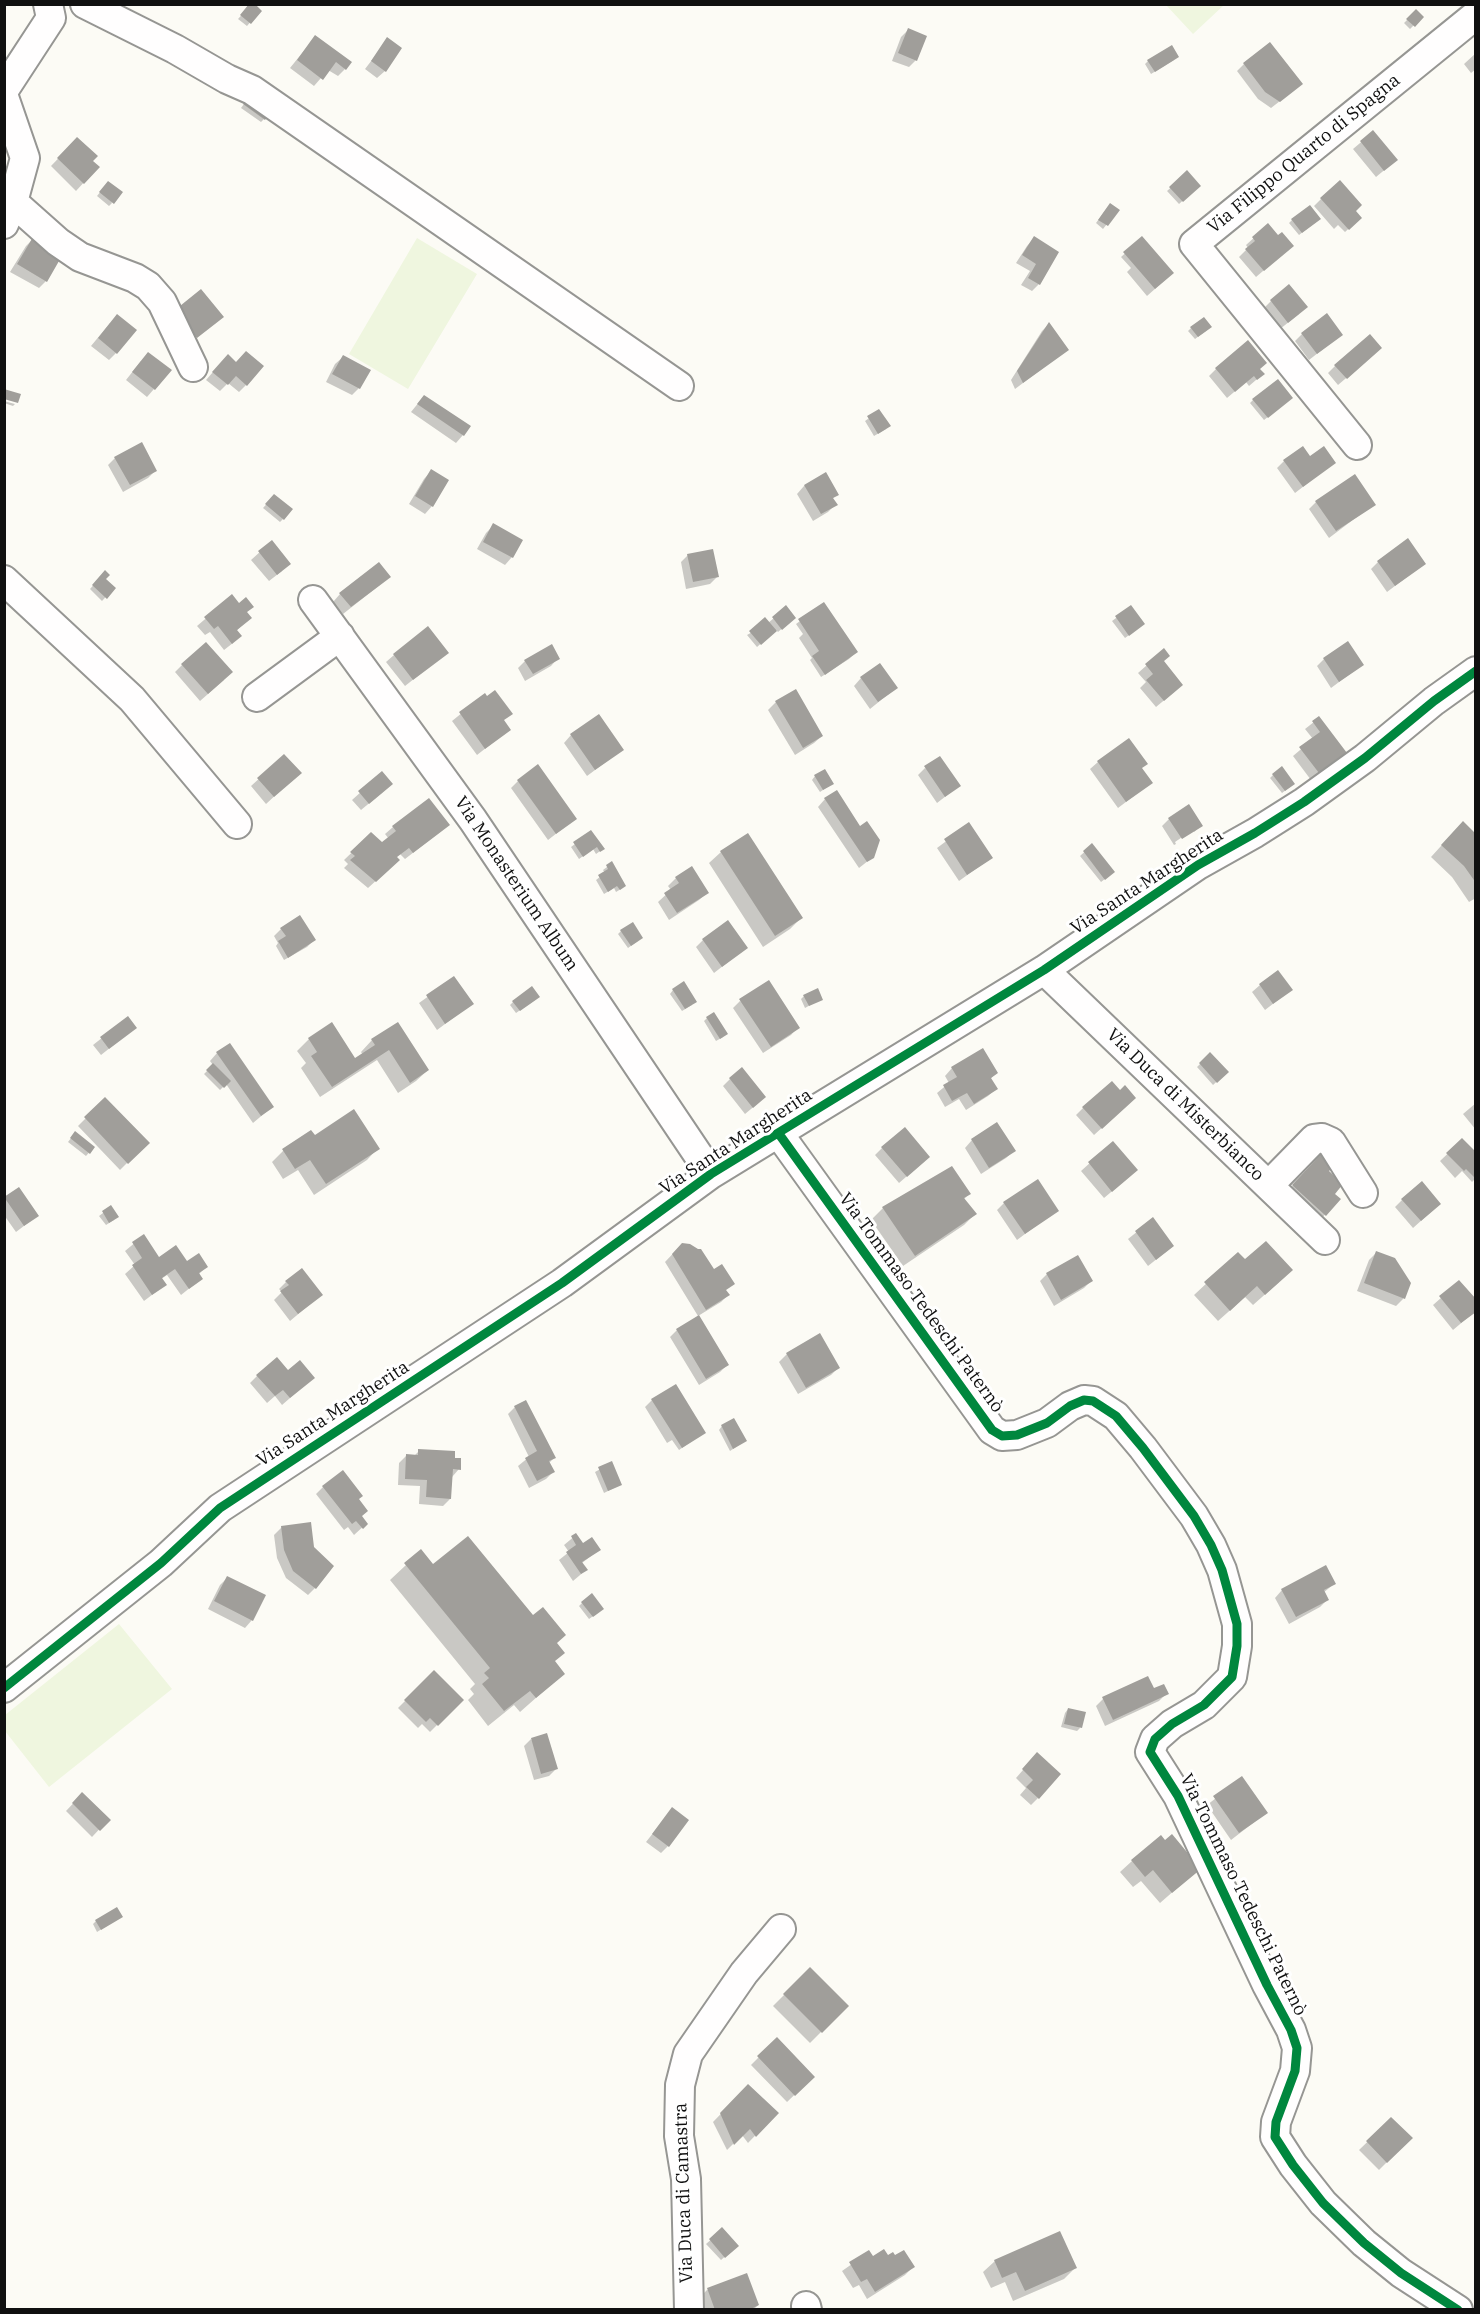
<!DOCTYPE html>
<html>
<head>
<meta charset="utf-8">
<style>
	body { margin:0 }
	#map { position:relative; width:1480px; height:2314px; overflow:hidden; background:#fcfbf5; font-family:"IBM Plex Serif",serif }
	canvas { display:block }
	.frame { position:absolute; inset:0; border:6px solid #101010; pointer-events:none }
</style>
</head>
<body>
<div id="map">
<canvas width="1480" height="2314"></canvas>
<div class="frame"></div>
</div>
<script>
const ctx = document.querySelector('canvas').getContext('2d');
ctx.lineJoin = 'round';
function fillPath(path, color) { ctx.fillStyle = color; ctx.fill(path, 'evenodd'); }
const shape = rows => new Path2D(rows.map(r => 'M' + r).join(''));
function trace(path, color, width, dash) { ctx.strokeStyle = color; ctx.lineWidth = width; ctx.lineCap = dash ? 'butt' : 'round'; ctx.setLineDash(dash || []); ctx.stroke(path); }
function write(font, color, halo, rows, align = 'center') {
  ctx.font = font + ' "IBM Plex Serif",serif'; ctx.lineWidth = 6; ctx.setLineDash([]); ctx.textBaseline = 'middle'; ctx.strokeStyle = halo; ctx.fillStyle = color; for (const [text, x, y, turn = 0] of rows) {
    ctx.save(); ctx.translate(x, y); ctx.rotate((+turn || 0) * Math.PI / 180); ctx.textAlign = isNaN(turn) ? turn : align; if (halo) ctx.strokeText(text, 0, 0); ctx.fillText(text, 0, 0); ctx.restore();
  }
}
fillPath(shape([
	[1166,5,1224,5,1193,34],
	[417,238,477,274,408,389,349,354],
	[119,1624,172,1689,49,1787,5,1731,5,1715]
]), '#eff6df');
fillPath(shape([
	[249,7,260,11,247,26,238,19],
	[1416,11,1422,17,1410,29,1404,23],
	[908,30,916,60,909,67,892,61,901,37],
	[315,37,345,69,338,76,328,70,314,86,290,68],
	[388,39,385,71,377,78,365,69],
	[1476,53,1476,69,1471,73,1464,64],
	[1174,60,1151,74,1145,64,1148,61],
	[1244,64,1293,91,1271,108,1258,99,1237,71],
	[247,100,264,119,261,122,241,108],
	[1373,132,1388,167,1376,177,1353,149],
	[77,139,91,161,98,167,76,191,51,166],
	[1187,173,1199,186,1179,204,1167,191],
	[105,186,112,203,109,206,97,196],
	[1321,199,1354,211,1360,218,1345,232,1338,225,1334,229,1314,206],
	[1107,208,1118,210,1103,229,1096,223],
	[1292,220,1316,222,1299,235,1289,223],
	[1268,225,1284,253,1256,277,1239,257,1248,248,1246,245],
	[1034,238,1039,284,1032,291,1021,285,1030,271,1016,263,1027,246],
	[1142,238,1165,280,1147,296,1127,272,1131,268,1121,257],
	[33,239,46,281,39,288,10,272,26,246],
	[1271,301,1299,314,1280,329,1264,308],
	[110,323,116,353,109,360,91,346],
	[1049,324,1067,350,1015,389,1011,380,1042,331],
	[1191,328,1207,330,1195,339,1188,331],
	[1302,334,1341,335,1309,360,1295,341],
	[1373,355,1338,385,1328,373,1335,366],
	[343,357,359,388,352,395,326,382,335,364],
	[141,361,154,389,147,397,126,380],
	[236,363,246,385,239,392,228,383,220,391,206,380,220,364],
	[1216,369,1259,369,1263,374,1249,386,1246,382,1227,398,1209,376],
	[424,396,463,435,456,443,411,412],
	[1253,400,1288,401,1264,420,1250,403],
	[4,401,15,404,13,406,4,403],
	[879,411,886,429,874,436,865,421],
	[115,458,155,471,148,478,123,492,108,465],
	[1309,458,1334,463,1295,493,1277,468,1284,461],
	[431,471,447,481,432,506,425,514,409,504,424,479],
	[825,474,837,494,832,499,836,504,828,512,813,521,797,494,804,486],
	[274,496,283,519,280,522,263,508],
	[1316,502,1374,504,1329,538,1309,509],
	[494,525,512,557,505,565,477,549,486,533],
	[271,542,282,571,269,581,251,560],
	[688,555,717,577,710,584,686,589,681,562],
	[1378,562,1424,564,1387,592,1371,569],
	[105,572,104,579,114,588,102,601,90,589],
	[381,584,343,614,333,602,340,594],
	[232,596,250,618,236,631,233,643,224,650,210,632,205,635,197,626],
	[823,604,856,652,849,659,821,677,810,660,812,658,799,638,803,634,796,624],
	[1131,607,1140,627,1125,638,1112,621],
	[786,608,791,621,778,632,776,630,757,647,747,635,768,623],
	[1164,650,1162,662,1174,692,1156,707,1140,688,1146,682,1138,673],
	[447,653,405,686,386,662,394,655],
	[558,658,551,666,525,681,518,668,525,661],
	[1324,659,1362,665,1331,688,1317,666],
	[182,665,224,680,200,701,175,672],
	[861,678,896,688,870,709,854,686],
	[795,691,822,736,814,743,795,755,768,710,776,702],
	[484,695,509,730,477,755,452,721],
	[1319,718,1345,753,1311,780,1293,756,1313,739,1305,729],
	[571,735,622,750,587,776,564,743],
	[284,756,292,780,266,804,251,786],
	[1098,762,1141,769,1151,783,1118,808,1090,769],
	[925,768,959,786,937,803,918,775],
	[382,773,384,791,361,810,352,800],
	[1273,775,1290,787,1282,793,1270,778],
	[815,776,832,784,820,792,812,780],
	[518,781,575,819,548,840,511,788],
	[825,799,873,857,859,868,818,807],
	[428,800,440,832,405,859,400,854,396,857,391,867,368,888,344,868,348,864,344,860,371,834,382,844,389,839,385,834,393,827],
	[1169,819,1201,826,1194,832,1194,829,1175,842,1176,844,1174,845,1162,826],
	[969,824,991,858,959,881,937,848],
	[591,832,603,849,596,854,593,849,579,859,571,847],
	[748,835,801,918,790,929,763,947,709,863,721,852],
	[1451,835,1476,836,1476,898,1469,902,1452,877,1431,857],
	[1092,845,1110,875,1101,882,1080,856],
	[611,864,621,889,616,892,614,888,604,894,596,880,605,873,603,870],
	[691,869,707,893,699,900,669,920,658,902,671,890,668,886,676,878],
	[281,929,314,940,307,947,284,960,276,946,278,943,274,936],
	[621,931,638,941,628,948,618,934],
	[703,940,746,948,714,973,696,947],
	[454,978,472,1004,437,1030,419,1003],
	[1260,985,1291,990,1265,1010,1252,992],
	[673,990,692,1005,682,1011,670,994],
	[804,996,821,999,805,1008,801,999],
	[535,1000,516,1013,510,1005,513,1002],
	[740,1001,798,1027,791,1035,763,1053,733,1008],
	[127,1018,135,1028,101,1055,93,1045],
	[707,1018,723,1037,716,1041,704,1021],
	[332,1024,355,1060,363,1055,361,1052,372,1040,428,1070,416,1081,398,1093,377,1060,320,1097,301,1068,306,1063,297,1051,309,1039],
	[217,1053,272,1107,253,1123,226,1084,220,1090,204,1074,213,1065,210,1061],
	[1210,1054,1227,1072,1213,1085,1197,1067],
	[952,1068,996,1073,990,1079,996,1089,988,1096,966,1110,959,1099,945,1107,937,1093,949,1083,945,1076],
	[730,1079,757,1104,745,1114,723,1086],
	[105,1099,147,1143,120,1170,78,1126],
	[1476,1103,1476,1130,1463,1114],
	[1127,1105,1094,1135,1076,1115,1083,1108],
	[75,1133,93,1148,86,1156,68,1142],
	[314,1137,378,1148,367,1160,314,1195,298,1170,283,1179,272,1162,283,1151],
	[972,1140,1014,1151,1006,1158,981,1174,965,1148],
	[1462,1140,1476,1178,1472,1182,1462,1171,1455,1178,1440,1161],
	[1112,1143,1129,1177,1104,1198,1081,1171],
	[882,1148,921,1164,899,1183,875,1155],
	[1316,1161,1327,1171,1333,1194,1339,1200,1318,1222,1286,1193],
	[952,1168,969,1194,963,1200,975,1214,964,1225,903,1266,871,1220,883,1208],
	[19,1189,37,1216,16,1232,4,1215,4,1199],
	[1402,1200,1432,1211,1413,1228,1395,1207],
	[1004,1203,1057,1210,1017,1240,997,1210],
	[111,1207,114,1220,106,1225,99,1216],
	[1153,1219,1173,1246,1148,1266,1128,1239],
	[143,1236,159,1259,206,1267,198,1275,201,1279,181,1295,167,1275,161,1279,165,1285,144,1301,125,1274,135,1265,125,1251],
	[682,1244,728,1295,721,1302,698,1316,665,1262],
	[1377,1252,1409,1283,1403,1299,1396,1306,1357,1291,1369,1260],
	[1238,1254,1245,1261,1279,1282,1253,1305,1245,1297,1218,1321,1194,1295],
	[1047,1274,1091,1281,1084,1288,1054,1306,1040,1281],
	[286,1282,321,1295,290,1321,274,1300,282,1292,279,1289],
	[1459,1282,1472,1314,1453,1330,1433,1305],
	[677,1330,727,1365,720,1372,699,1385,670,1337],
	[819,1335,838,1368,831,1375,798,1394,779,1362,787,1354],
	[288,1372,305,1385,282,1405,275,1396,267,1403,250,1383,257,1376],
	[652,1400,704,1433,679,1450,672,1440,667,1443,645,1407],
	[515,1407,554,1458,549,1463,553,1472,546,1479,529,1488,518,1466,529,1457,508,1414],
	[722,1426,745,1441,730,1451,719,1430],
	[419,1451,453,1459,459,1469,452,1477,450,1499,443,1506,419,1504,420,1486,398,1485,399,1463,406,1456,414,1456],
	[611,1463,620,1485,604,1493,595,1472],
	[323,1487,357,1499,360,1517,366,1524,354,1535,348,1527,344,1530,316,1494],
	[282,1527,313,1548,315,1588,308,1595,286,1578,277,1558,274,1535],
	[576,1535,583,1545,599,1550,582,1563,586,1570,573,1581,559,1560,569,1552,564,1545],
	[421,1551,433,1567,555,1644,554,1662,563,1674,520,1712,514,1705,488,1726,468,1700,474,1694,470,1689,475,1684,390,1580],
	[227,1578,252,1620,245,1628,208,1609,220,1585],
	[1334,1584,1323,1593,1327,1600,1320,1607,1289,1624,1275,1598,1282,1590],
	[582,1603,599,1612,589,1619,579,1606],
	[434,1672,462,1700,430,1732,422,1724,418,1728,398,1708],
	[1153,1690,1167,1693,1159,1701,1105,1726,1096,1706,1103,1699],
	[1068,1709,1080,1728,1077,1731,1061,1727,1065,1713],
	[531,1739,556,1769,549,1776,534,1780,524,1746],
	[1030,1762,1038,1798,1031,1805,1020,1795,1026,1788,1016,1778],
	[1242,1778,1266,1813,1231,1840,1207,1805],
	[82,1794,108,1820,92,1837,66,1811],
	[672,1809,668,1846,661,1853,646,1842],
	[1132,1861,1199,1869,1160,1903,1141,1881,1133,1887,1120,1872],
	[121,1917,97,1932,93,1924,96,1921],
	[810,1969,847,2006,810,2043,773,2006],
	[777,2039,813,2077,787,2102,751,2065],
	[748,2086,777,2113,748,2143,742,2135,727,2150,713,2122],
	[1391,2119,1411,2138,1379,2170,1359,2150],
	[722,2230,737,2246,721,2260,706,2244],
	[869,2252,873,2258,887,2257,913,2267,905,2275,867,2299,859,2285,853,2288,842,2271],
	[995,2261,1075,2268,1064,2279,1013,2301,1005,2282,991,2288,983,2272],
	[746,2275,758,2305,753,2310,705,2310,700,2297,707,2290]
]), '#0003');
fillPath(shape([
	[249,4,255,4,262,11,251,24,240,15],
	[1416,9,1424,17,1415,27,1406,19],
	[908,28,927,36,917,61,898,53],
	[315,35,352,62,346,70,336,62,323,80,297,60],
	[387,37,402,48,386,72,371,61],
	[1270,42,1303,84,1280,102,1265,92,1243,63],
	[1172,45,1179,57,1155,72,1147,60],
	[250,95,272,111,265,120,243,104],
	[1373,130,1398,160,1384,171,1360,141],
	[77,137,98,156,93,161,100,167,84,184,57,158],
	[1187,170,1201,186,1183,202,1169,187],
	[1340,180,1362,205,1356,211,1362,218,1349,230,1320,198],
	[108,181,123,192,114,204,99,192],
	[1110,203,1120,210,1108,226,1098,220],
	[1310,205,1321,219,1302,233,1291,219],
	[1268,223,1278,235,1282,232,1294,246,1264,271,1245,249,1255,241,1252,237],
	[1034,236,1059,252,1040,285,1028,278,1036,264,1022,255],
	[1142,236,1174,273,1155,289,1123,252],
	[33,237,63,254,47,282,17,264],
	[1289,284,1308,307,1288,323,1270,300],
	[201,289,224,317,197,338,175,310],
	[1327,313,1343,335,1317,354,1301,333],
	[117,314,137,330,117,354,98,338],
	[1204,317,1212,327,1198,337,1190,327],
	[1049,322,1069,350,1023,383,1017,371],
	[1370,334,1382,348,1347,379,1334,365],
	[1248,340,1267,363,1260,369,1265,374,1257,380,1254,376,1235,392,1215,368],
	[246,351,264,366,247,386,236,376,228,385,212,372,228,354,236,362],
	[148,352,172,370,155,390,132,372],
	[343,355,371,370,360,389,332,374],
	[1278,379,1293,398,1268,418,1252,399],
	[4,389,21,394,18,403,4,399],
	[424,395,471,426,464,436,417,404],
	[879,409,891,426,878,434,867,416],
	[142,442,157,471,130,485,114,457],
	[1303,446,1310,456,1324,446,1336,463,1303,487,1283,460],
	[431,469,449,480,433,507,415,496],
	[826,472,839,495,833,498,838,505,821,514,804,485],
	[1355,474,1376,505,1336,531,1315,501],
	[274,494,293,509,284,520,265,504],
	[493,523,523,540,513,558,483,542],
	[1408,538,1426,564,1395,586,1377,561],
	[272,540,291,564,277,575,258,551],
	[713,549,719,577,693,582,687,554],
	[379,562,391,577,351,607,339,593],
	[105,570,110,575,106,579,116,588,107,599,92,585],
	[232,594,239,603,246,597,254,607,247,612,252,618,237,630,242,636,232,644,218,626,214,629,204,617],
	[824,602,858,652,825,675,812,656,819,651,798,619],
	[786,605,796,618,782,630,772,617],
	[1131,605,1145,624,1129,636,1115,616],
	[765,617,777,631,761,645,749,631],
	[428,626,449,653,413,680,393,654],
	[1348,641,1364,665,1339,682,1323,658],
	[206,642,233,672,208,694,181,664],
	[552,644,560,659,533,674,524,660],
	[1164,648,1170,656,1164,661,1183,685,1164,701,1146,680,1153,674,1145,664],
	[880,663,898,688,878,702,860,677],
	[796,689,823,736,803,748,775,701],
	[495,690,513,714,504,720,511,730,485,749,459,712,485,693,487,696],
	[599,714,624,750,595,770,570,734],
	[1319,716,1347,753,1319,773,1299,747,1320,732,1312,721],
	[1129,738,1148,764,1142,768,1153,783,1126,802,1097,761],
	[284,754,302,773,274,797,257,778],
	[940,756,961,786,945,797,924,766],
	[538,764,577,819,556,834,517,780],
	[1282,766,1295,784,1285,791,1272,774],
	[825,769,834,784,823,790,814,775],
	[382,771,393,784,369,804,358,791],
	[837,790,860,826,867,821,880,840,874,858,867,862,824,798],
	[429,798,450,825,413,853,409,848,397,857,400,860,376,882,350,860,355,856,350,852,371,832,382,842,396,831,392,826],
	[1189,804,1203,826,1182,839,1168,818],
	[1463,821,1476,834,1476,883,1464,866,1441,845],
	[969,822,993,858,967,875,944,839],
	[591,830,605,849,600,852,597,847,583,857,573,842],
	[748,833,803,918,775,936,720,851],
	[1092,843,1115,872,1105,880,1083,851],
	[612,861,626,886,620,890,617,886,608,892,598,875,608,869,606,865],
	[692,866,709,893,677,913,664,893,679,883,675,877],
	[300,915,316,940,288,958,278,941,286,936,280,928],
	[728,920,748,948,722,967,702,939],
	[633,922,643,938,631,946,620,930],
	[1278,970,1293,990,1273,1004,1259,984],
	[454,976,474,1004,445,1024,426,995],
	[769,980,800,1028,771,1047,739,999],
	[684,981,697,1002,685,1009,672,989],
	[532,986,540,997,520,1011,512,1001],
	[818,988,823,1000,809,1006,803,995],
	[714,1012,728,1034,720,1039,706,1017],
	[128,1016,137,1028,109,1049,100,1037],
	[332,1022,355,1058,375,1045,371,1039,398,1022,429,1070,410,1083,389,1050,332,1087,311,1056,317,1052,308,1038],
	[230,1043,274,1107,261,1116,216,1052],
	[983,1048,998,1073,991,1078,998,1089,974,1104,967,1093,952,1101,943,1085,957,1077,951,1067],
	[1210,1052,1229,1072,1217,1083,1199,1063],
	[213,1063,231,1081,224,1088,206,1070],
	[742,1067,766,1097,753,1108,729,1078],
	[1112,1081,1120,1090,1125,1085,1136,1098,1102,1129,1082,1107],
	[105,1097,150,1143,128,1164,84,1117],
	[354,1109,380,1149,326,1184,310,1160,295,1169,282,1149,311,1130,315,1135],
	[997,1122,1016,1151,989,1168,971,1139],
	[905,1127,930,1157,907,1177,881,1147],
	[75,1131,95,1147,90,1154,70,1138],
	[1462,1138,1476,1152,1476,1179,1466,1169,1464,1171,1446,1153],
	[1113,1141,1138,1170,1112,1192,1088,1162],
	[1323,1152,1336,1164,1329,1171,1343,1184,1335,1194,1341,1199,1326,1216,1292,1185],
	[952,1166,971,1194,964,1198,977,1214,915,1256,882,1207],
	[1038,1179,1059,1211,1025,1234,1003,1202],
	[1422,1181,1441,1204,1421,1221,1401,1199],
	[19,1187,39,1216,24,1226,4,1197],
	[111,1205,119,1217,109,1223,102,1211],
	[1153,1217,1174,1246,1156,1260,1135,1231],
	[144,1234,159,1257,176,1245,187,1261,199,1253,208,1267,199,1273,203,1279,189,1289,175,1269,162,1278,167,1285,152,1295,132,1265,142,1258,132,1242],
	[1266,1241,1293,1270,1265,1295,1257,1286,1230,1311,1204,1282,1238,1252,1245,1259],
	[682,1243,690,1244,698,1249,701,1249,714,1269,722,1264,735,1284,726,1290,730,1295,706,1310,672,1254],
	[1376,1251,1395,1258,1411,1283,1405,1299,1364,1283],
	[1078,1255,1093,1281,1061,1300,1046,1273],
	[302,1268,323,1295,298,1314,280,1291,289,1285,285,1281],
	[1459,1280,1476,1299,1476,1312,1461,1323,1439,1296],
	[699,1315,729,1365,706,1379,676,1329],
	[820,1333,840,1368,806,1388,786,1353],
	[277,1357,288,1370,300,1360,315,1378,290,1398,283,1390,275,1396,256,1375],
	[676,1384,706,1433,682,1448,651,1399],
	[526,1400,556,1458,549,1461,555,1472,537,1481,525,1458,537,1451,514,1406],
	[734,1418,747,1441,733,1449,721,1425],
	[418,1449,455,1451,455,1458,461,1458,461,1470,453,1469,451,1499,426,1497,427,1480,405,1479,406,1454,418,1455],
	[612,1461,622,1485,608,1491,598,1467],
	[343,1470,363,1496,359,1499,368,1511,362,1516,368,1524,363,1529,356,1521,352,1524,322,1486],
	[311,1522,314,1547,334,1566,316,1589,293,1571,284,1550,281,1526],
	[576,1533,583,1543,592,1537,601,1550,582,1562,588,1570,581,1574,566,1552,576,1545,571,1536],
	[468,1536,533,1615,543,1607,566,1635,557,1643,565,1653,555,1661,565,1674,536,1698,530,1691,504,1711,482,1684,489,1678,484,1673,490,1668,404,1563,421,1549,433,1564],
	[1326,1565,1336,1584,1324,1590,1329,1600,1296,1617,1281,1589],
	[227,1576,266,1595,253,1621,214,1601],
	[592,1593,604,1609,593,1617,581,1602],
	[434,1670,464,1700,438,1726,430,1718,426,1722,404,1700],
	[1148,1676,1154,1688,1164,1684,1169,1694,1113,1720,1102,1697],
	[1068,1708,1086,1712,1082,1728,1064,1724],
	[547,1733,558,1769,541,1774,531,1738],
	[1037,1752,1061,1774,1039,1799,1026,1787,1033,1780,1022,1769],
	[1242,1776,1268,1813,1239,1833,1213,1796],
	[82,1792,111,1820,100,1831,72,1803],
	[672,1807,689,1820,669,1847,652,1834],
	[1172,1834,1201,1869,1172,1893,1153,1870,1145,1877,1131,1860,1161,1835,1165,1840],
	[117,1907,123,1917,101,1930,95,1920],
	[810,1967,849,2006,822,2033,783,1994],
	[777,2037,815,2077,795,2096,757,2056],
	[748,2084,779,2113,756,2137,750,2129,734,2145,720,2113],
	[1391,2117,1413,2138,1387,2163,1366,2141],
	[722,2227,739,2246,725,2258,709,2239],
	[1060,2231,1077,2268,1025,2291,1016,2272,1002,2278,994,2260],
	[884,2249,888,2255,893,2252,895,2255,904,2250,915,2267,875,2292,867,2279,861,2282,849,2262,869,2250,873,2256],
	[747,2273,759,2305,749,2310,715,2310,707,2288]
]), '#a09e9a');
const minor = shape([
	[85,4,175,49,227,79,252,90,679,386],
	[4,90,51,18,48,4],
	[4,97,25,158,13,202,4,224],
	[13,202,58,242,80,257,135,278,148,286,162,302,193,367],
	[1357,445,1194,244,1476,15],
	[4,580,132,699,237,824],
	[313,600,473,820,711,1174],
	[257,697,340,636],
	[1044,970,1325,1240],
	[779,1134,992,1430,1002,1436,1017,1435,1047,1423,1070,1406,1084,1400,1093,1401,1116,1416,1143,1448,1194,1516,1211,1545,1222,1570,1237,1624,1237,1646,1232,1677,1204,1705,1172,1724,1155,1739,1150,1752,1178,1796,1267,1985,1291,2030,1297,2048,1295,2071,1276,2122,1275,2137,1293,2165,1323,2203,1364,2243,1401,2273,1458,2310],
	[1269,1185,1314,1139,1322,1138,1331,1142,1363,1193],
	[4,1688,161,1563,220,1508,562,1283,711,1174,1044,970,1198,865,1255,833,1304,802,1365,758,1434,701,1476,671],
	[806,2306,807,2310],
	[689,2310,686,2179,679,2136,680,2085,688,2054,744,1973,781,1929]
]);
trace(minor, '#969693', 32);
trace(minor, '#fffefe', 28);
trace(shape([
	[779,1134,992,1430,1002,1436,1017,1435,1047,1423,1070,1406,1084,1400,1093,1401,1116,1416,1143,1448,1194,1516,1211,1545,1222,1570,1237,1624,1237,1646,1232,1677,1204,1705,1172,1724,1155,1739,1150,1752,1178,1796,1267,1985,1291,2030,1297,2048,1295,2071,1276,2122,1275,2137,1293,2165,1323,2203,1364,2243,1401,2273,1458,2310],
	[4,1688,161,1563,220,1508,562,1283,711,1174,1044,970,1198,865,1255,833,1304,802,1365,758,1434,701,1476,671]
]), '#00873e', 9);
write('18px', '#101010', '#fff', [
	["Via Filippo Quarto di Spagna",1304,154,-39],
	["Via Santa Margherita",1147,882,-33],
	["Via Monasterium Album",516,884,56],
	["Via Duca di Misterbianco",1185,1105,44],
	["Via Santa Margherita",736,1142,-33],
	["Via Tommaso Tedeschi Paternò",921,1303,54],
	["Via Santa Margherita",333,1414,-33],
	["Via Tommaso Tedeschi Paternò",1243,1895,64],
	["Via Duca di Camastra",684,2193,-92]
]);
</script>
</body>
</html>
